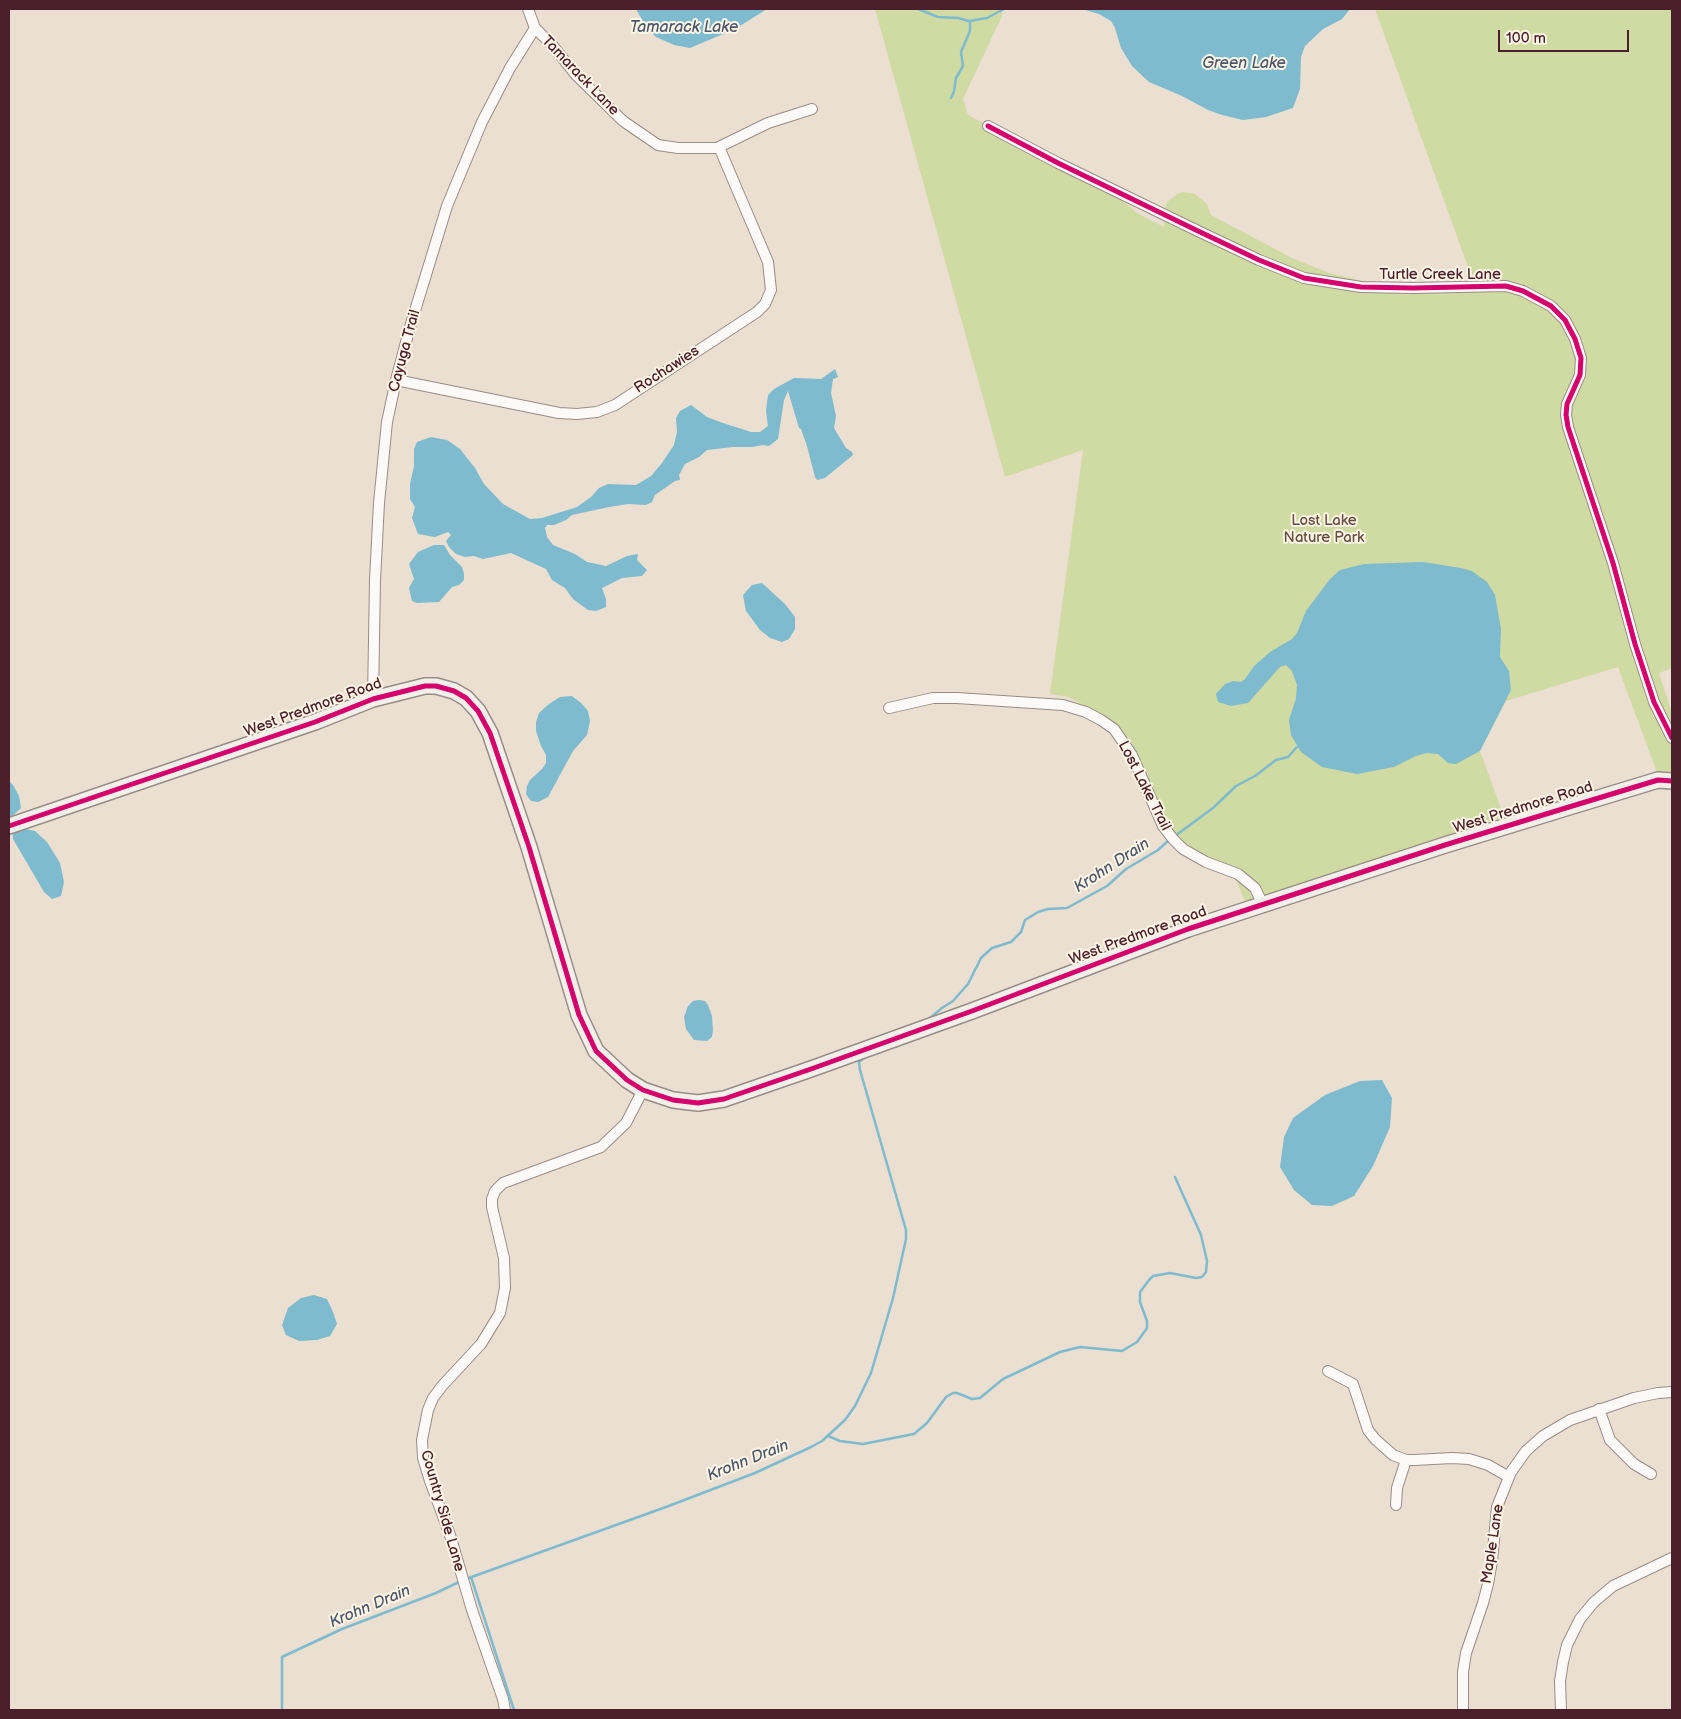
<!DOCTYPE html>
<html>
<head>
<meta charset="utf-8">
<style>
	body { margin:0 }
	#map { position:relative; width:1681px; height:1719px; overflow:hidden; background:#eadfd0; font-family:"Balsamiq Sans",sans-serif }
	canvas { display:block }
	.frame { position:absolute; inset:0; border:10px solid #4a1f2b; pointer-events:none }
	.scale { position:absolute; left:1498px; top:30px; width:131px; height:22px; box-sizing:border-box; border:2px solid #4a1f2b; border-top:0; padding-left:6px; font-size:15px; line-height:18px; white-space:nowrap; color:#4a1f2b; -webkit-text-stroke:4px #fcf5e5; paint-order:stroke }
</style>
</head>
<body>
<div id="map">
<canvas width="1681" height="1719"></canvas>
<div class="frame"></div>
<div class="scale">100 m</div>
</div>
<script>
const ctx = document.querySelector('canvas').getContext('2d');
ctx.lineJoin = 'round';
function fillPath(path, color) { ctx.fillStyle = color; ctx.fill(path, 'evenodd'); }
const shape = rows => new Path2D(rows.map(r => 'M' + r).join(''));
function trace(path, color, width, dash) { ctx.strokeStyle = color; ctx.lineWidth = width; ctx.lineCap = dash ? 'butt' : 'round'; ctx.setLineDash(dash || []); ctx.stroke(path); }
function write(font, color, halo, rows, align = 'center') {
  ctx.font = font + ' "Balsamiq Sans",sans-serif'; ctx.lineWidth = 4; ctx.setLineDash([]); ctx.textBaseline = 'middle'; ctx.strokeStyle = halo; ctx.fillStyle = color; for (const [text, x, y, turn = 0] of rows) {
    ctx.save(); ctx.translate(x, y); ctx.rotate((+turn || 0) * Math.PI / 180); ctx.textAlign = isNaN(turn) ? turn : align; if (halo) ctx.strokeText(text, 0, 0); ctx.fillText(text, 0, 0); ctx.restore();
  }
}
fillPath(shape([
	[875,9,1002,9,1002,16,963,99,968,115,1106,187,1137,213,1164,227,1163,215,1167,202,1177,194,1183,192,1195,194,1207,204,1211,215,1292,258,1329,273,1364,281,1401,286,1437,286,1473,281,1375,9,1672,9,1672,668,1659,673,1672,713,1672,774,1659,778,1618,667,1506,701,1480,751,1506,822,1247,906,1235,877,1184,845,1168,831,1130,752,1101,714,1068,697,1050,694,1083,450,1005,477]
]), '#d0dba3');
fillPath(shape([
	[636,9,767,9,735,29,690,48,674,45,656,37,648,30],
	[1082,9,1350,9,1342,19,1323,29,1305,46,1301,57,1300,89,1293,108,1266,117,1243,120,1222,115,1208,110,1182,96,1149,82,1132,66,1121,48,1115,28,1111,21,1099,14],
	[835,369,838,377,833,379,831,393,836,416,834,428,846,448,852,452,853,455,825,478,817,480,815,477,807,446,801,429,799,428,788,391,784,400,778,439,769,446,763,445,752,447,733,447,707,450,699,457,685,464,679,475,680,480,675,481,655,495,652,502,646,505,628,504,609,507,572,515,566,520,554,525,547,525,545,528,547,537,553,545,575,554,587,562,606,566,627,556,638,554,637,560,647,570,642,576,622,578,602,588,606,599,606,607,596,611,588,610,573,599,565,588,552,580,546,569,511,553,483,559,474,556,465,557,456,554,449,547,446,541,451,535,448,532,435,537,418,534,412,518,415,507,410,499,410,484,414,466,414,449,417,442,431,437,447,440,460,449,475,468,484,484,503,504,530,519,542,518,577,507,591,497,599,488,608,484,636,485,651,476,662,463,674,445,677,432,676,418,680,411,691,405,707,417,720,422,751,432,760,432,768,426,766,411,768,395,774,389,794,378,821,379],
	[434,545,444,545,450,555,462,567,464,574,464,580,459,585,452,587,439,602,417,603,412,601,409,588,414,579,409,564,418,552],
	[1423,562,1461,568,1472,571,1487,582,1495,595,1501,629,1500,657,1509,671,1511,690,1480,751,1456,764,1448,763,1438,754,1427,753,1416,756,1394,767,1357,774,1322,767,1301,752,1291,735,1289,720,1296,698,1297,685,1292,671,1286,665,1280,667,1248,703,1231,706,1218,702,1216,694,1225,684,1233,681,1241,682,1245,679,1254,666,1270,652,1292,639,1297,633,1306,611,1330,579,1340,570,1364,564],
	[762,583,785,604,795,617,795,629,789,639,782,642,770,638,760,630,746,611,743,595,752,585],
	[572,696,581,703,588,711,590,721,587,735,573,751,548,797,538,802,531,801,526,794,527,786,530,780,542,769,546,763,546,755,541,746,536,731,536,722,539,713,549,704,560,697],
	[9,781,13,785,19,796,21,808,9,819],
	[26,829,35,831,47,842,60,863,64,882,61,896,52,899,44,892,13,839,13,833],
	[699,1000,705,1001,708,1005,712,1016,713,1030,712,1037,707,1041,694,1040,686,1029,684,1017,688,1006,693,1001],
	[1382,1080,1392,1098,1390,1127,1373,1166,1354,1196,1332,1206,1312,1205,1294,1190,1280,1167,1284,1137,1293,1118,1325,1095,1360,1081],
	[314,1295,327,1299,333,1312,337,1324,330,1336,317,1340,299,1341,286,1335,282,1325,288,1308,301,1298]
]), '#7ebbce');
trace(shape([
	[918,9,938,17,958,18,969,21,987,18,1004,9],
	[951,98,954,91,956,78,963,66,961,52,970,31,970,21],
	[1175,836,1213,808,1236,786,1255,776,1276,760,1288,757,1297,747],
	[930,1018,942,1008,953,1001,968,984,981,958,992,948,1011,942,1021,932,1025,920,1038,912,1048,909,1067,908,1107,886,1126,869,1158,850,1170,839],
	[894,1047,930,1033],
	[828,1436,840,1441,863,1444,914,1434,927,1423,946,1397,953,1393,957,1393,972,1399,980,1398,1003,1379,1060,1352,1080,1347,1122,1351,1137,1342,1147,1328,1147,1321,1140,1302,1140,1292,1149,1280,1153,1276,1170,1273,1196,1278,1202,1277,1206,1272,1207,1261,1201,1235,1175,1177],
	[471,1577,514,1710],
	[466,1579,666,1507,755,1473,811,1447,822,1441,845,1420,855,1406,871,1373,893,1298,906,1239,906,1230,860,1070,859,1062,865,1057],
	[282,1710,282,1657,342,1629,436,1593,461,1581]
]), '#7ebbce', 2.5);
const street = shape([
	[528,9,535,28,553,46,576,75,623,121,658,145,678,148,717,148,768,123,812,109],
	[988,126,1058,163,1198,231,1259,260,1304,278,1361,287,1413,288,1506,286,1523,291,1551,306,1565,320,1575,339,1581,358,1580,375,1567,404,1566,415,1568,427,1613,563,1635,644,1654,702,1672,738],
	[396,380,559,413,577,414,597,412,615,405,757,312,765,304,771,290,768,262,719,147],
	[373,699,375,580,379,503,387,422,396,380,410,327,447,206,482,122,510,68,535,28],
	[889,708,933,698,957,698,1063,705,1086,712,1101,720,1114,729,1132,755,1163,826,1173,839,1183,849,1206,862,1238,874,1255,888,1263,905],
	[1328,1371,1353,1384,1368,1430,1375,1439,1393,1455,1406,1460,1415,1460,1452,1458,1469,1459,1488,1465,1509,1477],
	[1599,1409,1610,1440,1634,1464,1651,1474],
	[1396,1505,1397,1488,1406,1460],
	[505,1710,503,1699,472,1610,450,1535,430,1481,423,1458,422,1440,428,1410,433,1398,442,1386,481,1344,500,1313,505,1288,504,1258,492,1207,492,1199,495,1191,503,1183,601,1147,626,1123,643,1090],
	[1463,1710,1463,1672,1466,1653,1483,1603,1488,1584,1492,1561,1497,1507,1511,1472,1526,1451,1543,1436,1570,1420,1634,1398,1658,1393,1672,1392],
	[1561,1710,1560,1681,1563,1662,1567,1645,1580,1619,1594,1602,1613,1586,1672,1558]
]);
const secondary = shape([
	[9,826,315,722,373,699,425,686,436,686,454,691,466,698,478,711,490,733,529,847,579,1015,596,1051,627,1080,643,1090,673,1100,698,1103,724,1099,811,1069,972,1011,1188,929,1445,845,1569,807,1658,780,1672,781]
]);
trace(street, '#998c87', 12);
trace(secondary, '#998c87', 18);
trace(street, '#fcfaf8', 10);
trace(secondary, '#f3f0ea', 15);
trace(shape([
	[988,126,1058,163,1198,231,1259,260,1304,278,1361,287,1413,288,1506,286,1523,291,1551,306,1565,320,1575,339,1581,358,1580,375,1567,404,1566,415,1568,427,1613,563,1635,644,1654,702,1672,738],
	[9,826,315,722,373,699,425,686,436,686,454,691,466,698,478,711,490,733,529,847,579,1015,596,1051,627,1080,643,1090,673,1100,698,1103,724,1099,811,1069,972,1011,1188,929,1445,845,1569,807,1658,780,1672,781]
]), '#d6006c', 5);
write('15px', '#4a1f2b', '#fcf5e5', [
	["Tamarack Lane",580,76,46],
	["Turtle Creek Lane",1440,275],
	["Cayuga Trail",405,351,-75],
	["Rochawies",667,370,-33],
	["West Predmore Road",313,708,-20],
	["Lost Lake Trail",1144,786,63],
	["West Predmore Road",1523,808,-17],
	["West Predmore Road",1138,936,-20],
	["Country Side Lane",442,1511,74],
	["Maple Lane",1493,1544,-81]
]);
write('15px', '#664d40', '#fcf5e5', [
	["Lost Lake",1324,521],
	["Nature Park",1324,538]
]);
write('italic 16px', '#4c576c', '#fcf5e5', [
	["Tamarack Lake",684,28],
	["Green Lake",1244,64],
	["Krohn Drain",1112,866,-33],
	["Krohn Drain",748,1461,-22],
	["Krohn Drain",370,1607,-23]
]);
</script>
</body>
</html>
